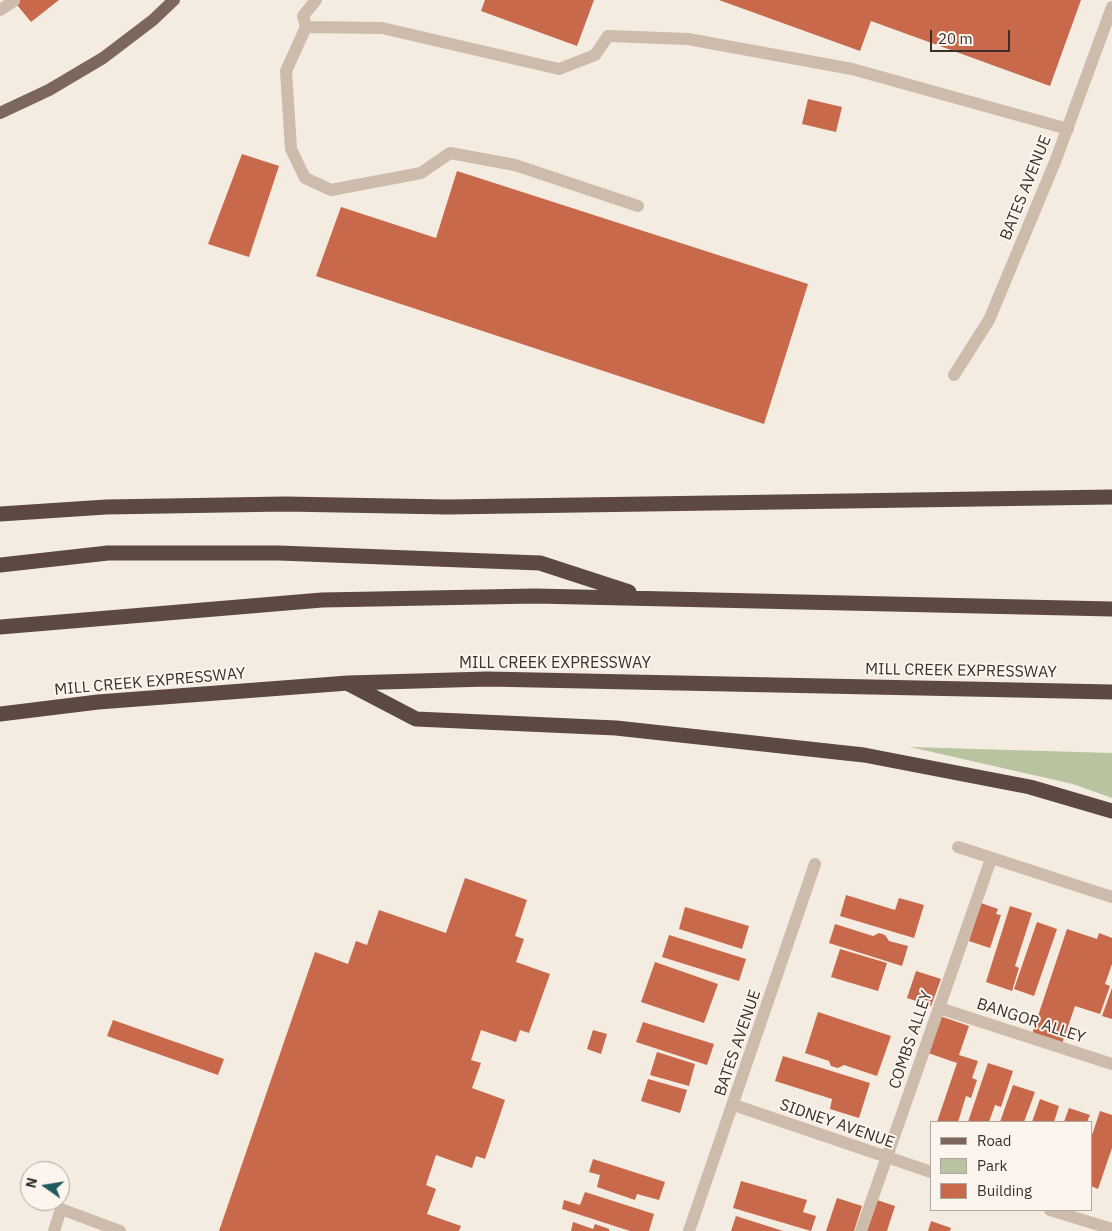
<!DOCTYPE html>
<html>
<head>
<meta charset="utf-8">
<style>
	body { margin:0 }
	#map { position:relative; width:1112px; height:1231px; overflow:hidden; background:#f4ebe1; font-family:"IBM Plex Sans",sans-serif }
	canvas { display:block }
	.legend { position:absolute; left:930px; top:1121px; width:162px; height:90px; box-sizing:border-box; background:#fbf5ee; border:1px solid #aea6a0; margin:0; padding:6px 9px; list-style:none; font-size:15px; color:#3b302b }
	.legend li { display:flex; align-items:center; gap:10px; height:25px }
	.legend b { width:25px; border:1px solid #aea6a0 }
	.north { position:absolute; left:20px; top:1161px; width:50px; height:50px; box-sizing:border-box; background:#fbf5ee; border:1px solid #aea6a0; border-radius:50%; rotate:283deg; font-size:14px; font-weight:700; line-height:20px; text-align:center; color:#3b302b }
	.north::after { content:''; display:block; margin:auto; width:18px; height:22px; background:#1f5a5e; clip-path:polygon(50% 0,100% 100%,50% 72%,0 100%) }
	.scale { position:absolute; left:930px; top:30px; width:80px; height:22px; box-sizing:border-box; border:2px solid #3b302b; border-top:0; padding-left:6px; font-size:15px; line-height:18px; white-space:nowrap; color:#3b302b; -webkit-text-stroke:4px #fbf5ee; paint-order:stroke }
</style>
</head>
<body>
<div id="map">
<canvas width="1112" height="1231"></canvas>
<ul class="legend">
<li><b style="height:6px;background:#7d675c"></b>Road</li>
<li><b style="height:14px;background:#b8c4a0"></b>Park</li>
<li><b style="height:14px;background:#c8694b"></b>Building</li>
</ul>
<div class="north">N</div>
<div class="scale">20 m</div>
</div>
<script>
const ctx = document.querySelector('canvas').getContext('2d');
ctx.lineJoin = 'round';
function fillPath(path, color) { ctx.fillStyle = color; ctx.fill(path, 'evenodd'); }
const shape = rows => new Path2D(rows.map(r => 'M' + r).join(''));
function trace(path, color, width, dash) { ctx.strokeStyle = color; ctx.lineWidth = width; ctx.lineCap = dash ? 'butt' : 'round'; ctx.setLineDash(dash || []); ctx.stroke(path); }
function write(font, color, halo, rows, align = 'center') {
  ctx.font = font + ' "IBM Plex Sans",sans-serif'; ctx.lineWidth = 4; ctx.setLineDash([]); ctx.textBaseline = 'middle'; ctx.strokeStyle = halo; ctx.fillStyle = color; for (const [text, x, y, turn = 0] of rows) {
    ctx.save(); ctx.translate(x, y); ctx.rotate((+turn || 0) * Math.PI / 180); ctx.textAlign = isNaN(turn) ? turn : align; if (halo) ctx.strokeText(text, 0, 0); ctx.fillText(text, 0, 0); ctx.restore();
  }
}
fillPath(shape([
	[910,747,1112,753,1112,798,1073,784]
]), '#b8c4a0');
fillPath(shape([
	[13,0,59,0,31,22],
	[485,0,594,0,577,46,481,11],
	[719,0,1081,0,1050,86,871,21,860,51],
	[808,99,842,107,836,132,802,124],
	[242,154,279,166,249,257,208,244],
	[457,171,808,284,764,424,316,276,341,207,436,238],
	[465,878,527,900,515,936,524,939,516,962,550,974,529,1033,520,1030,516,1042,481,1030,471,1060,481,1063,472,1088,505,1100,485,1159,476,1156,472,1168,436,1155,426,1185,436,1189,427,1214,461,1226,459,1231,219,1231,315,952,348,964,356,941,367,945,379,910,446,933],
	[846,895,895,910,899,898,924,905,914,938,840,916],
	[981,903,998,909,996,914,1001,915,990,948,969,941],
	[1010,906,1032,913,1015,966,1019,968,1012,991,986,982],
	[685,907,749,926,742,949,679,929],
	[1037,922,1057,929,1034,996,1014,989],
	[835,924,873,936,879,933,885,935,889,941,908,946,902,966,829,943],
	[1067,929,1097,939,1099,933,1112,938,1112,964,1105,984,1110,986,1100,1014,1075,1006,1062,1044,1032,1034],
	[669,935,746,959,739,981,662,957],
	[840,949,887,963,878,991,831,977],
	[655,962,718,984,704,1023,641,1002],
	[916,971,941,979,931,1006,907,998],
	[1112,988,1112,1019,1102,1016],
	[818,1012,891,1036,877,1076,844,1065,838,1068,831,1066,829,1061,805,1053],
	[940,1016,969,1026,959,1055,978,1061,972,1078,977,1080,971,1098,966,1096,958,1122,937,1122,957,1063,928,1053],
	[113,1020,224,1059,218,1075,107,1036],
	[643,1022,714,1044,707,1065,636,1042],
	[593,1030,607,1034,601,1054,587,1049],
	[657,1052,695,1064,689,1086,650,1075],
	[783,1056,870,1083,859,1118,830,1109,832,1099,775,1081],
	[988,1063,1013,1071,1001,1107,995,1105,989,1122,968,1122],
	[648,1079,687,1090,680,1113,641,1101],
	[1013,1085,1035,1092,1024,1122,1000,1122],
	[1040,1099,1059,1106,1054,1122,1032,1122],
	[1069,1108,1090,1115,1087,1122,1064,1122],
	[1100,1111,1112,1115,1112,1148,1098,1189,1091,1186,1091,1138],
	[593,1159,665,1182,659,1200,637,1194,635,1200,597,1187,600,1175,589,1172],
	[741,1181,807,1200,803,1212,816,1216,811,1231,733,1208],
	[585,1192,654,1214,649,1231,630,1231,562,1209,564,1200,580,1205],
	[837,1198,862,1206,854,1231,826,1231],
	[877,1200,895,1206,887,1231,866,1231],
	[736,1216,783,1231,731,1231],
	[931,1221,951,1228,950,1231,928,1231],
	[573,1222,593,1229,595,1224,609,1229,609,1231,571,1231]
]), '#c8694b');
trace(shape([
	[316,0,303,16,306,27,286,71,291,149,305,178,331,190,421,173,450,153,515,165,638,206],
	[0,10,14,1],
	[306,27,382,28,559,69,595,55,608,36,688,39,852,69,1068,129],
	[954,375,989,320,1055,162,1112,7],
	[958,847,1112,897],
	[939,1008,1112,1064],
	[734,1105,931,1172],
	[1050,1210,1112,1229],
	[54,1231,61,1209,120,1231],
	[689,1231,815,864],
	[861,1231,991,859]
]), '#cdbbac', 12);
trace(shape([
	[0,113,49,90,103,58,153,20,174,0]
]), '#7d675c', 12);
trace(shape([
	[0,514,106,507,285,504,447,507,1112,497],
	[0,565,108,553,279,553,540,563,629,592],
	[0,627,322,600,535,596,1112,609],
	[349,684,416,719,616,728,864,755,1030,787,1112,811],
	[0,714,98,702,348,683,487,679,1112,692]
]), '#5c4a42', 15);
write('16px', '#3b302b', '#fbf5ee', [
	["BATES AVENUE",1026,188,-68],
	["MILL CREEK EXPRESSWAY",555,663],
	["MILL CREEK EXPRESSWAY",961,671,1],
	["MILL CREEK EXPRESSWAY",150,682,-5],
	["BANGOR ALLEY",1031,1021,18],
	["COMBS ALLEY",911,1040,-71],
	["BATES AVENUE",738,1043,-71],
	["SIDNEY AVENUE",837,1124,19]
]);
</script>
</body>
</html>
